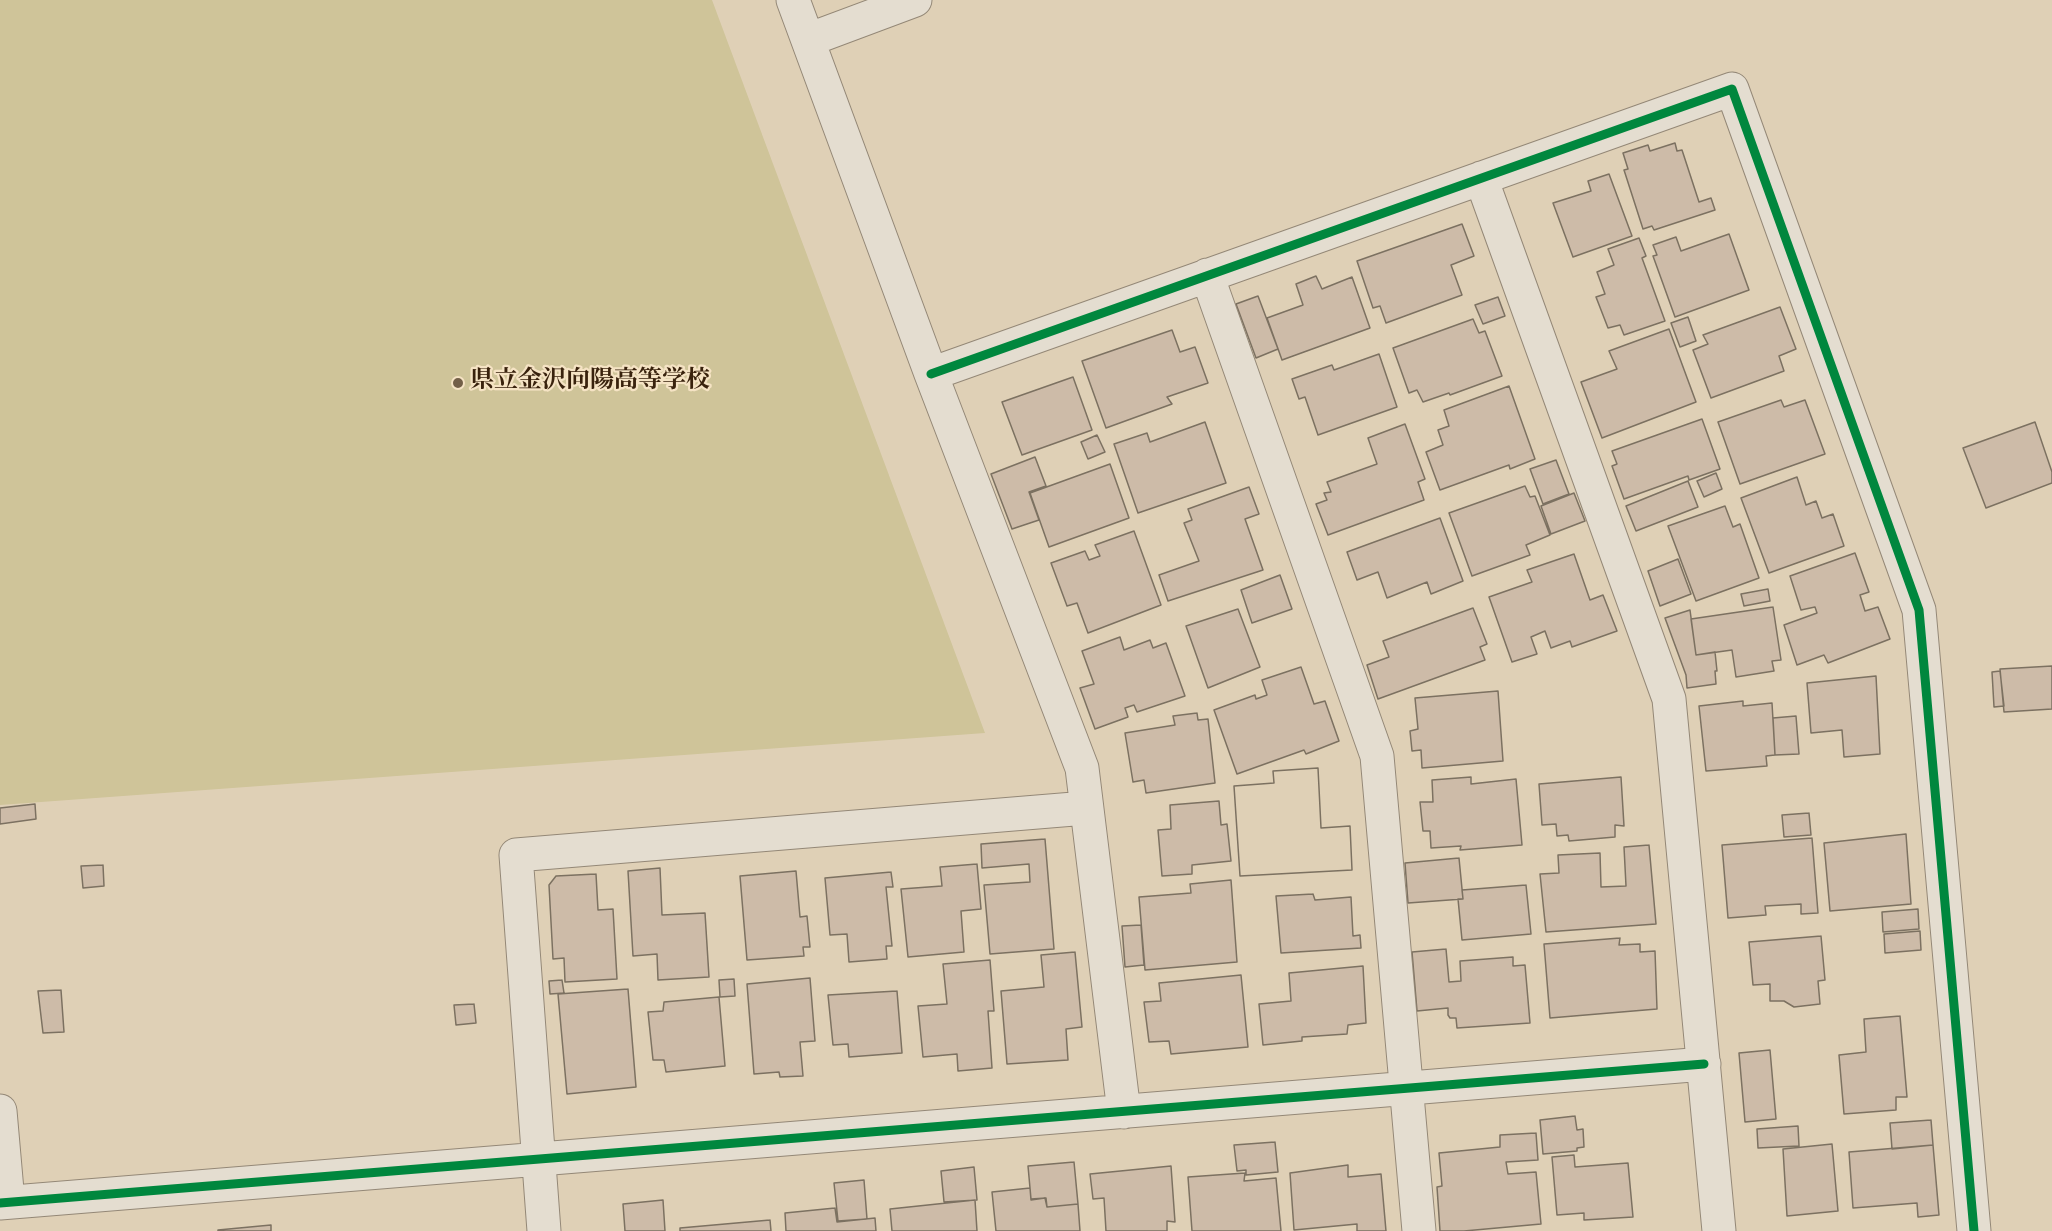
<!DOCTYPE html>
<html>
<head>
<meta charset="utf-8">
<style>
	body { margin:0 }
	canvas { display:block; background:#dfd0b6 }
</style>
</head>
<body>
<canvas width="2052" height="1231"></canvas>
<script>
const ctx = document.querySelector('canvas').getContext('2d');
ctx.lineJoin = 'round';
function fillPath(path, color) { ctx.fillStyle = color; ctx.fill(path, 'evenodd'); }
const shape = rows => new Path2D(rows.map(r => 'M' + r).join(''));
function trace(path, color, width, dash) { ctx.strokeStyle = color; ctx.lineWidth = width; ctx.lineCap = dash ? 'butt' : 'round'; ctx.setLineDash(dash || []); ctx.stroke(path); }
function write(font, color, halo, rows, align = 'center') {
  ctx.font = font + ' Vollkorn,"Noto Serif JP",serif'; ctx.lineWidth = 4.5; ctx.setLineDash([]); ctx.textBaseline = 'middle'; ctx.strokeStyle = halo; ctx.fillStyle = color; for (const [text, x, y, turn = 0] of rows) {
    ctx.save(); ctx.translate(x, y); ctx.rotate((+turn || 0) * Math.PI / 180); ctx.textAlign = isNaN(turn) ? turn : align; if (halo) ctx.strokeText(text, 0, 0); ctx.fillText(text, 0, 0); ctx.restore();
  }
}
fillPath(shape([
	[0,0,712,0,985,733,0,805]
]), '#cfc499');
const building = shape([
	[1675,143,1677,151,1682,150,1699,202,1711,198,1715,210,1654,230,1652,226,1643,229,1624,170,1628,169,1623,153,1648,145,1650,151,1675,143],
	[1609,174,1632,236,1573,257,1553,203,1591,191,1588,181,1609,174],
	[1462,224,1474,256,1451,265,1462,295,1386,323,1380,306,1373,308,1357,261,1462,224],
	[1729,234,1749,290,1675,317,1653,256,1657,255,1653,245,1676,237,1681,251,1729,234],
	[1639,238,1646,256,1642,258,1665,321,1624,335,1620,325,1608,328,1596,297,1605,294,1597,272,1614,265,1608,249,1639,238],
	[1316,276,1322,289,1352,277,1370,328,1282,360,1267,318,1303,305,1296,284,1316,276],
	[1258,296,1278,349,1256,358,1236,304,1258,296],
	[1498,297,1505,316,1483,324,1475,305,1498,297],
	[1780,307,1796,349,1779,356,1784,371,1711,398,1693,350,1708,344,1703,335,1780,307],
	[1688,317,1696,341,1680,347,1671,323,1688,317],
	[1473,319,1479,333,1485,331,1502,376,1450,395,1449,393,1423,402,1417,390,1409,393,1393,348,1473,319],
	[1669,329,1696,402,1602,438,1581,382,1617,369,1609,351,1669,329],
	[1172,330,1180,352,1195,347,1208,383,1167,397,1172,404,1106,428,1082,361,1172,330],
	[1379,354,1397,407,1318,435,1305,397,1299,399,1292,379,1332,365,1334,370,1379,354],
	[1073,377,1092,430,1022,455,1002,402,1073,377],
	[1509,386,1535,459,1510,469,1509,465,1440,490,1426,452,1443,445,1438,430,1449,426,1444,410,1509,386],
	[1781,400,1784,407,1805,400,1825,454,1740,484,1718,422,1781,400],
	[1702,419,1720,469,1689,480,1688,476,1624,499,1612,466,1617,464,1612,451,1702,419],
	[1205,422,1226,483,1138,513,1114,444,1147,433,1150,442,1205,422],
	[2035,422,2052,472,2052,483,1986,508,1963,448,2035,422],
	[1405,424,1425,479,1418,482,1424,500,1328,535,1316,504,1327,500,1324,493,1331,492,1327,482,1377,464,1368,438,1405,424],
	[1097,435,1105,452,1088,459,1081,442,1097,435],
	[1035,457,1046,486,1029,492,1039,520,1012,529,991,474,1035,457],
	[1556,460,1569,494,1543,504,1530,469,1556,460],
	[1110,464,1129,518,1049,547,1030,493,1110,464],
	[1716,473,1722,489,1704,497,1697,481,1716,473],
	[1797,477,1806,505,1816,501,1822,518,1833,514,1844,546,1769,573,1741,498,1797,477],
	[1688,481,1698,507,1636,531,1626,506,1688,481],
	[1525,486,1530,497,1535,496,1550,535,1526,545,1530,555,1472,576,1449,513,1525,486],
	[1249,487,1259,514,1245,519,1263,570,1168,601,1159,575,1199,561,1184,523,1192,520,1188,509,1249,487],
	[1574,493,1585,521,1551,534,1541,506,1574,493],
	[1725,506,1733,527,1740,524,1759,578,1696,601,1668,526,1725,506],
	[1440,518,1463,581,1431,594,1427,582,1387,598,1378,572,1357,580,1347,552,1440,518],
	[1134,531,1161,605,1088,633,1077,603,1067,606,1051,563,1085,551,1089,560,1100,556,1095,545,1134,531],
	[1855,553,1869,592,1860,595,1865,611,1878,607,1890,639,1828,663,1824,655,1797,665,1784,625,1817,613,1815,607,1801,610,1790,576,1855,553],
	[1574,554,1590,600,1603,595,1617,631,1572,647,1570,641,1551,648,1545,631,1531,637,1537,654,1512,662,1489,597,1532,582,1527,570,1574,554],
	[1678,559,1691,594,1660,606,1648,571,1678,559],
	[1280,575,1292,609,1252,623,1241,590,1280,575],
	[1768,589,1770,601,1744,606,1741,594,1768,589],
	[1773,607,1781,660,1772,661,1774,671,1736,677,1732,650,1696,655,1691,619,1773,607],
	[1473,608,1487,644,1480,647,1485,660,1378,699,1367,665,1389,657,1383,641,1473,608],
	[1238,609,1260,667,1208,688,1186,626,1238,609],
	[1690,610,1696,655,1715,652,1717,671,1715,671,1716,684,1687,688,1686,675,1665,618,1690,610],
	[1120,637,1124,650,1150,640,1153,648,1166,643,1185,696,1137,712,1134,705,1125,708,1128,717,1095,729,1080,688,1094,684,1082,651,1120,637],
	[2052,666,2052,709,2004,712,2000,669,2052,666],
	[1301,667,1314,704,1325,701,1339,741,1306,754,1304,750,1237,774,1214,710,1255,695,1256,699,1267,695,1262,680,1301,667],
	[2000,671,2004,706,1994,707,1992,672,2000,671],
	[1876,676,1880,754,1844,757,1842,730,1811,733,1807,683,1876,676],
	[1498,691,1503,761,1422,768,1421,750,1412,751,1410,731,1418,729,1415,698,1498,691],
	[1743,701,1743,706,1772,703,1775,755,1766,756,1767,766,1706,771,1699,706,1743,701],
	[1197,713,1198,720,1208,719,1215,783,1146,793,1144,780,1133,782,1125,733,1175,725,1173,716,1197,713],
	[1796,716,1799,754,1775,755,1773,718,1796,716],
	[1318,768,1321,828,1350,826,1352,870,1240,876,1234,786,1274,783,1273,771,1318,768],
	[1318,768,1321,828,1350,826,1352,870,1240,876,1234,786,1274,783,1273,771,1318,768],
	[1471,777,1471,784,1516,779,1522,845,1460,850,1461,846,1431,848,1430,831,1423,831,1420,802,1433,802,1432,780,1471,777],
	[1621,777,1624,826,1615,825,1615,837,1569,841,1568,835,1557,836,1556,824,1542,825,1539,784,1621,777],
	[1219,801,1221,825,1227,824,1231,861,1192,865,1192,874,1162,876,1158,830,1171,829,1170,805,1219,801],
	[35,804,36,819,0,824,0,808,35,804],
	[1809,813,1811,835,1784,837,1782,815,1809,813],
	[1906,834,1911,904,1830,911,1824,843,1906,834],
	[1812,838,1818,913,1801,914,1801,904,1765,906,1766,915,1728,918,1722,845,1812,838],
	[1045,839,1054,949,990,954,984,885,1030,882,1029,864,982,868,981,844,1045,839],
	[1649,845,1656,924,1546,932,1540,874,1559,873,1558,855,1600,853,1601,887,1626,886,1624,847,1649,845],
	[1459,858,1463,899,1408,903,1405,863,1459,858],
	[977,864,981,909,961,911,964,952,908,957,901,889,942,886,940,867,977,864],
	[103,865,104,886,83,888,81,866,103,865],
	[660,868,662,915,705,913,709,977,658,980,657,954,633,956,628,871,660,868],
	[796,871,800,917,807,916,810,947,803,947,804,956,747,960,740,876,796,871],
	[891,872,893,887,886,887,892,946,886,946,887,959,849,962,847,934,830,935,825,878,891,872],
	[596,874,598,910,613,909,617,979,565,982,564,958,553,959,549,885,556,876,596,874],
	[1231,880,1237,962,1145,970,1139,897,1191,893,1190,884,1231,880],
	[1526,885,1531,934,1462,940,1458,899,1463,899,1462,890,1526,885],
	[1313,894,1315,900,1351,897,1353,936,1360,935,1361,948,1281,953,1276,896,1313,894],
	[1918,909,1919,929,1883,932,1882,912,1918,909],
	[1141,925,1144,965,1125,967,1122,926,1141,925],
	[1920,931,1921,950,1885,953,1884,934,1920,931],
	[1821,936,1825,980,1818,981,1820,1004,1794,1007,1784,1001,1770,1001,1770,984,1753,985,1749,942,1821,936],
	[1620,938,1619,945,1640,944,1640,952,1655,951,1657,1009,1550,1018,1544,944,1620,938],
	[1446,949,1449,982,1461,981,1460,961,1513,957,1513,966,1525,965,1530,1023,1457,1028,1456,1018,1450,1018,1448,1015,1448,1008,1417,1011,1412,952,1446,949],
	[1075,952,1082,1027,1066,1029,1068,1060,1007,1064,1001,991,1044,987,1041,955,1075,952],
	[990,960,994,1011,988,1011,992,1068,958,1071,957,1054,923,1057,918,1006,947,1004,943,964,990,960],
	[1363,966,1366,1023,1348,1025,1347,1034,1302,1037,1302,1041,1263,1045,1259,1004,1291,1001,1289,973,1363,966],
	[1241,975,1248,1047,1171,1054,1169,1041,1149,1042,1144,1002,1161,1001,1159,983,1241,975],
	[810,978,815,1041,800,1042,803,1076,780,1077,779,1072,754,1074,747,984,810,978],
	[734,979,735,996,720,997,719,980,734,979],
	[562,980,564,993,550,994,549,981,562,980],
	[628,989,636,1087,567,1094,558,994,628,989],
	[61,990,64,1032,43,1033,38,991,61,990],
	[897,991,902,1053,849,1057,848,1044,833,1045,828,995,897,991],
	[719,997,725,1066,666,1072,664,1060,653,1060,648,1012,663,1011,664,1002,719,997],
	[474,1004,476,1023,456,1025,454,1005,474,1004],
	[1900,1016,1907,1097,1896,1097,1896,1110,1844,1114,1839,1055,1866,1052,1864,1019,1900,1016],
	[1770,1050,1776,1119,1745,1122,1739,1053,1770,1050],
	[1575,1116,1577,1130,1583,1129,1584,1147,1577,1148,1577,1151,1543,1154,1540,1120,1575,1116],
	[1931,1120,1933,1145,1892,1149,1890,1123,1931,1120],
	[1798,1126,1799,1146,1758,1148,1757,1129,1798,1126],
	[1536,1133,1538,1160,1506,1162,1508,1174,1536,1172,1541,1224,1464,1231,1440,1231,1437,1187,1442,1186,1439,1153,1500,1147,1500,1135,1536,1133],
	[1275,1142,1278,1172,1246,1175,1246,1170,1237,1171,1234,1145,1275,1142],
	[1832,1144,1838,1211,1787,1216,1783,1149,1832,1144],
	[1933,1145,1939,1215,1918,1217,1917,1203,1853,1208,1849,1152,1933,1145],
	[1574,1155,1575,1167,1628,1163,1633,1217,1584,1220,1584,1213,1557,1215,1552,1157,1574,1155],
	[1074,1162,1078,1204,1047,1207,1046,1198,1031,1199,1028,1166,1074,1162],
	[1348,1165,1348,1177,1381,1174,1386,1231,1357,1231,1357,1224,1294,1230,1290,1173,1348,1165],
	[1171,1166,1175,1222,1167,1221,1167,1231,1106,1231,1104,1198,1093,1199,1090,1174,1171,1166],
	[974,1167,977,1200,944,1202,941,1171,974,1167],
	[1245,1173,1244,1181,1276,1178,1281,1231,1192,1231,1188,1177,1245,1173],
	[864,1180,867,1219,838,1221,834,1183,864,1180],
	[1030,1188,1031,1200,1045,1198,1047,1207,1078,1204,1080,1231,996,1231,992,1192,1030,1188],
	[663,1200,665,1231,625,1231,623,1204,663,1200],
	[975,1200,977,1231,892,1231,890,1209,975,1200],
	[835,1208,837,1222,875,1218,876,1231,786,1231,785,1213,835,1208],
	[770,1220,771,1231,680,1231,680,1228,770,1220],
	[271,1225,271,1231,218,1231,218,1230,271,1225]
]);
fillPath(building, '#cdbba8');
trace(building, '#7c7161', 1.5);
const minor = shape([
	[793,0,931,374,1082,768,1124,1112],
	[808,40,915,0],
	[1481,178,1669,699,1719,1231],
	[1207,275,1377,756,1419,1231],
	[931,374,1732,89,1919,610,1974,1231],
	[0,1111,8,1202],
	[0,1203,1704,1064],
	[544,1231,516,855,1086,808]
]);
trace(minor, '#948877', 35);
trace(minor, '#e4ddd0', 33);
trace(shape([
	[931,374,1732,89,1919,610,1974,1231],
	[0,1203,1704,1064]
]), '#00873e', 9);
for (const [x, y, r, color] of [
	[458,383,6,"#735f48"]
]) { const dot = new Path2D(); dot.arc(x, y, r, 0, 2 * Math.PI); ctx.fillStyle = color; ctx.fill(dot); trace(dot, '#f5e3c4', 2); }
write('bold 24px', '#39220d', '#f5e3c4', [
	["県立金沢向陽高等学校",470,383]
], 'left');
</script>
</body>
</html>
